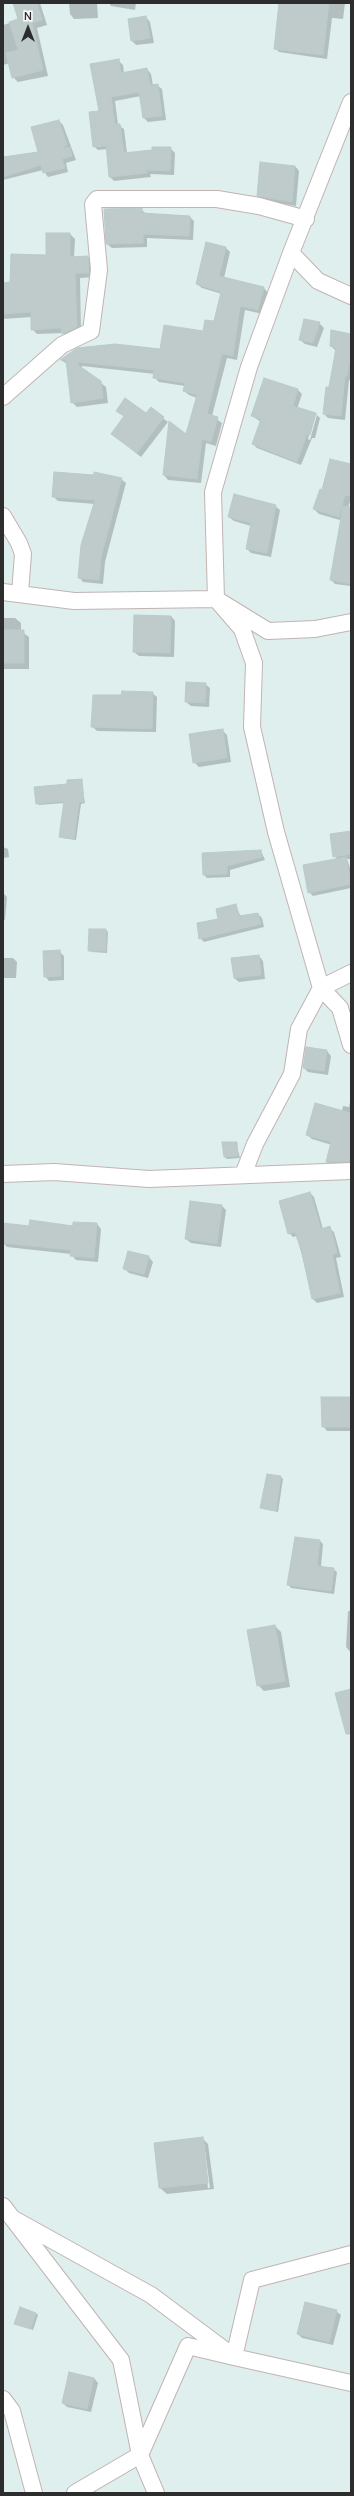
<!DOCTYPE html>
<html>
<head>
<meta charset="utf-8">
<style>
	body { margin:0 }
	#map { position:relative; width:354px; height:2496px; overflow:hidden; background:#dfefee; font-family:Manrope,sans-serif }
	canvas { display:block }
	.frame { position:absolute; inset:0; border:4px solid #2d2d2d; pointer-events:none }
	.north { position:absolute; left:8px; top:8px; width:40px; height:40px; -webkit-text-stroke:3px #fff; paint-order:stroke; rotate:0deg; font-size:11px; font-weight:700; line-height:16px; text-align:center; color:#2d2d2d }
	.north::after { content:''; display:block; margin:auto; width:14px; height:18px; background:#2d2d2d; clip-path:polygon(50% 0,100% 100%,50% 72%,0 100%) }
</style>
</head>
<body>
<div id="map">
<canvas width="354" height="2496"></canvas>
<div class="frame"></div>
<div class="north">N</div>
</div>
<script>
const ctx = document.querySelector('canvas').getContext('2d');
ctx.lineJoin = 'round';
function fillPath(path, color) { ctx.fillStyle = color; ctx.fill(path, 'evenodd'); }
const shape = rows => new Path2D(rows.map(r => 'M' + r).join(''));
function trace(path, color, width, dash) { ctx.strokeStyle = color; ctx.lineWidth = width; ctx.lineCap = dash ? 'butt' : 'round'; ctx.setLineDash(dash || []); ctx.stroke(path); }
fillPath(shape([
	[14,3,40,3,47,25,37,28,48,76,18,82,13,77,10,63,3,65,3,25,20,20],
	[69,3,97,3,98,18,74,19,70,14],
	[109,3,136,3,135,10,111,6],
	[282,3,345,3,343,19,332,18,327,59,279,52,275,48],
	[146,17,150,22,154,43,136,45,132,41],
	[118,60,123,65,124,74,147,69,151,74,153,86,157,85,162,89,166,120,148,122,143,117,141,96,115,101,118,125,124,129,127,153,170,148,175,153,174,175,150,174,151,177,114,181,110,177,108,149,98,150,94,146,100,112],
	[111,143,112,145,96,147,96,145],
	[59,121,63,125,76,160,66,163,68,172,48,177,43,170,3,180,3,158,39,153],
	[295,166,299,171,296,206,262,200,258,196],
	[142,210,146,214,190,217,194,221,193,240,147,238,147,247,112,248,107,244],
	[70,234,75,239,74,258,88,257,93,262,94,277,80,278,81,332,68,339,63,333,37,334,32,329,32,317,3,319,3,284,11,283,46,256],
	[226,248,230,252,224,278,264,288,268,293,263,314,245,310,237,360,227,358,212,416,222,423,216,446,206,443,201,483,168,480,164,475,187,436,197,398,189,395,184,391,185,386,159,382,154,377,155,374,82,366,82,369,106,387,108,403,77,407,72,402,67,364,61,360,161,350,204,333,214,323,222,294,202,288,197,284],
	[319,323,324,328,317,347,305,344,300,340],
	[351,335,351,380,349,380,345,420,328,418,324,414,336,351,331,346],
	[298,390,302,394,297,409,316,414,320,418,315,438,312,438,301,465,257,448,253,444,261,422,252,416],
	[314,415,317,415,310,440,308,439],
	[151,409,168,422,141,457,112,434,125,417,117,411,147,414],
	[351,465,351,499,343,521,319,514,314,509,323,491],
	[121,479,126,483,105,562,103,584,83,582,79,577,95,504,58,501,53,496],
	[275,506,280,510,271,557,251,553,247,549,251,526,234,521,229,517],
	[351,532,351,586,335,584,331,580],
	[135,616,171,616,175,621,174,657,139,656,134,652],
	[3,618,15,618,21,623,21,631,29,637,29,669,3,669],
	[205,684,210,688,209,707,191,706,186,702],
	[152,693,157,697,156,732,97,731,92,726,122,697],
	[223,731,227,735,231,762,199,767,194,762],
	[81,780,85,803,81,804,76,840,62,838,60,836,64,803,39,805,37,803,68,784],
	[351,832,351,859,347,859,351,871,351,888,313,896,309,892,338,859,334,856],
	[3,847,8,849,9,857,3,858],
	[261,851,265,860,230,870,230,877,207,878,204,875],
	[3,893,7,897,5,920,3,919],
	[236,906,241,917,258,914,262,918,264,927,204,942,200,938],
	[106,930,108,932,107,953,92,952,89,950],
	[59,951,64,956,64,980,49,981,45,976],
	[259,956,263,961,265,979,239,982,234,978,233,959],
	[3,958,13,958,17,962,16,978,3,978],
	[327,1051,331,1056,328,1075,308,1072,304,1068],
	[351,1097,351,1166,332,1166,327,1162,332,1145,312,1139,307,1135,342,1111,343,1106,349,1107],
	[236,1143,240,1158,227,1159,225,1157],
	[310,1193,314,1197,323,1229,329,1228,334,1232,341,1257,336,1258,344,1297,317,1303,313,1299,297,1236,293,1237,289,1233],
	[222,1206,226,1210,221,1247,191,1243,186,1239],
	[97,1224,101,1229,98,1262,76,1260,71,1254,7,1247,3,1243,3,1237,30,1227],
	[149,1257,153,1262,148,1278,129,1273,124,1268],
	[351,1398,351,1431,327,1431,323,1426],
	[281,1477,283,1479,278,1512,263,1509,261,1507],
	[320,1541,323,1544,321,1567,333,1569,337,1572,334,1594,291,1588,288,1584],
	[348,1611,351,1611,351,1653,346,1647],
	[275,1626,281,1632,290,1687,264,1691,258,1685],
	[202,2138,208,2144,214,2189,167,2194,160,2188],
	[202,2143,204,2143,210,2188,208,2188],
	[336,2311,341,2315,333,2345,302,2338,298,2334],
	[36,2313,38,2315,33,2330,15,2323],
	[94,2378,98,2383,91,2412,67,2407,63,2403]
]), '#0003');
const building = shape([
	[13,3,37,3,42,20,32,23,43,70,12,78,6,53,18,50,9,22,18,19,13,3],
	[279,3,329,3,323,55,274,49,279,3],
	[146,16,150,38,131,41,128,19,146,16],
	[119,59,121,73,147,68,150,85,158,84,162,116,143,118,139,92,111,97,115,124,120,124,124,153,152,150,152,147,171,147,170,171,146,170,147,173,109,177,106,145,93,147,89,112,99,111,90,64,119,59],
	[59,120,67,145,60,149,70,147,72,156,62,159,65,168,43,173,41,165,3,177,3,157,38,152,31,127,59,120],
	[260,162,295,166,292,202,257,196,260,162],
	[142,208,142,213,190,216,189,236,143,234,143,243,106,244,104,209,142,208],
	[46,233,70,233,70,257,88,256,89,273,75,273,77,327,62,334,61,328,31,330,31,312,3,314,3,283,10,282,11,254,46,255,46,233],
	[206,242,226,247,219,276,264,287,258,310,240,306,233,356,222,354,207,414,218,417,211,442,202,439,197,479,163,475,169,421,186,434,197,395,183,391,185,383,153,378,154,370,78,362,78,365,101,381,103,398,71,403,66,360,60,360,77,348,115,344,160,349,164,325,203,331,205,320,214,321,221,292,196,284,206,242],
	[304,319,320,322,313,343,299,340,304,319],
	[331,330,351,334,351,353,347,376,345,376,341,416,323,414,326,387,329,387,336,348,330,346,331,330],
	[264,378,298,389,293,406,316,413,310,435,307,434,297,462,252,444,261,419,251,416,264,378],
	[125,398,146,413,151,407,164,417,137,453,111,434,124,416,116,411,125,398],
	[330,459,351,464,351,496,345,495,339,517,313,509,320,489,322,490,330,459],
	[54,472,94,475,94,472,122,478,101,557,99,580,78,578,81,545,95,500,52,497,54,472],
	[234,494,276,505,267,553,246,549,251,523,228,517,234,494],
	[343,506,351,507,351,584,330,580,343,506],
	[134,615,171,616,170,653,133,652,134,615],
	[3,630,24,630,24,663,3,663,3,630],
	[186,682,206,683,205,703,185,702,186,682],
	[122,691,153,692,152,729,91,727,93,695,121,695,122,691],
	[223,729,227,758,193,763,189,734,223,729],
	[82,779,84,802,79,802,74,839,59,837,64,801,36,804,34,787,67,784,67,780,82,779],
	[351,831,351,854,333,857,330,834,351,831],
	[261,850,262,857,227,866,227,874,203,875,202,853,261,850],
	[346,857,351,884,308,893,303,865,346,857],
	[236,904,239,916,258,913,261,924,199,939,197,923,218,919,216,909,236,904],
	[89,929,106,929,106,951,88,951,89,929],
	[60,950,61,976,44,977,43,951,60,950],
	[259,955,261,975,234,978,231,958,259,955],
	[306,1047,327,1050,324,1071,303,1068,306,1047],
	[315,1103,351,1113,351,1162,326,1162,331,1142,306,1135,315,1103],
	[222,1142,237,1142,238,1156,224,1157,222,1142],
	[310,1192,321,1229,330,1226,337,1253,332,1254,340,1293,312,1299,302,1253,295,1232,288,1234,279,1201,310,1192],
	[190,1201,222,1205,217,1244,185,1239,190,1201],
	[30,1220,73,1226,73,1222,97,1223,94,1258,70,1256,71,1250,3,1243,3,1223,29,1226,30,1220],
	[128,1251,149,1256,144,1274,123,1269,128,1251],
	[321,1397,351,1397,351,1427,322,1427,321,1397],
	[267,1474,281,1476,276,1511,260,1508,267,1474],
	[295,1537,320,1540,317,1566,334,1568,331,1591,287,1585,295,1537],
	[275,1625,285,1681,257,1686,247,1630,275,1625],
	[351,1689,351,1734,346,1734,335,1693,351,1689],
	[203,2137,208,2183,159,2188,154,2143,203,2137],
	[305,2302,337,2310,329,2342,297,2334,305,2302],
	[20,2307,36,2313,31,2329,14,2324,20,2307],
	[69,2372,94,2378,87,2409,62,2403,69,2372]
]);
fillPath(building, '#becbca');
trace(building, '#b8cbcb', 1);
const street = shape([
	[351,102,291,253,249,367,213,492,216,599,242,629,254,663,252,727,276,832,321,988,340,1008,351,1045],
	[291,253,318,281,351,296],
	[3,397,62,345,91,331,99,270,93,204,97,199,217,199,259,206,306,219],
	[3,516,19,543,23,554,20,593],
	[3,592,74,601,216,599,268,631,315,629,351,622],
	[3,1174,54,1172,149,1179,351,1171],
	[243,1175,255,1144,292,1074,299,1029,321,988,351,973],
	[3,2206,121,2360,140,2455,75,2493],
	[12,2218,151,2295,234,2357,351,2383],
	[3,2399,12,2411,34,2493],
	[156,2493,140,2455,188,2346,234,2357,252,2280,351,2254]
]);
trace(street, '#c1b4b2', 18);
trace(street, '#fff', 16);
</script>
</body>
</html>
